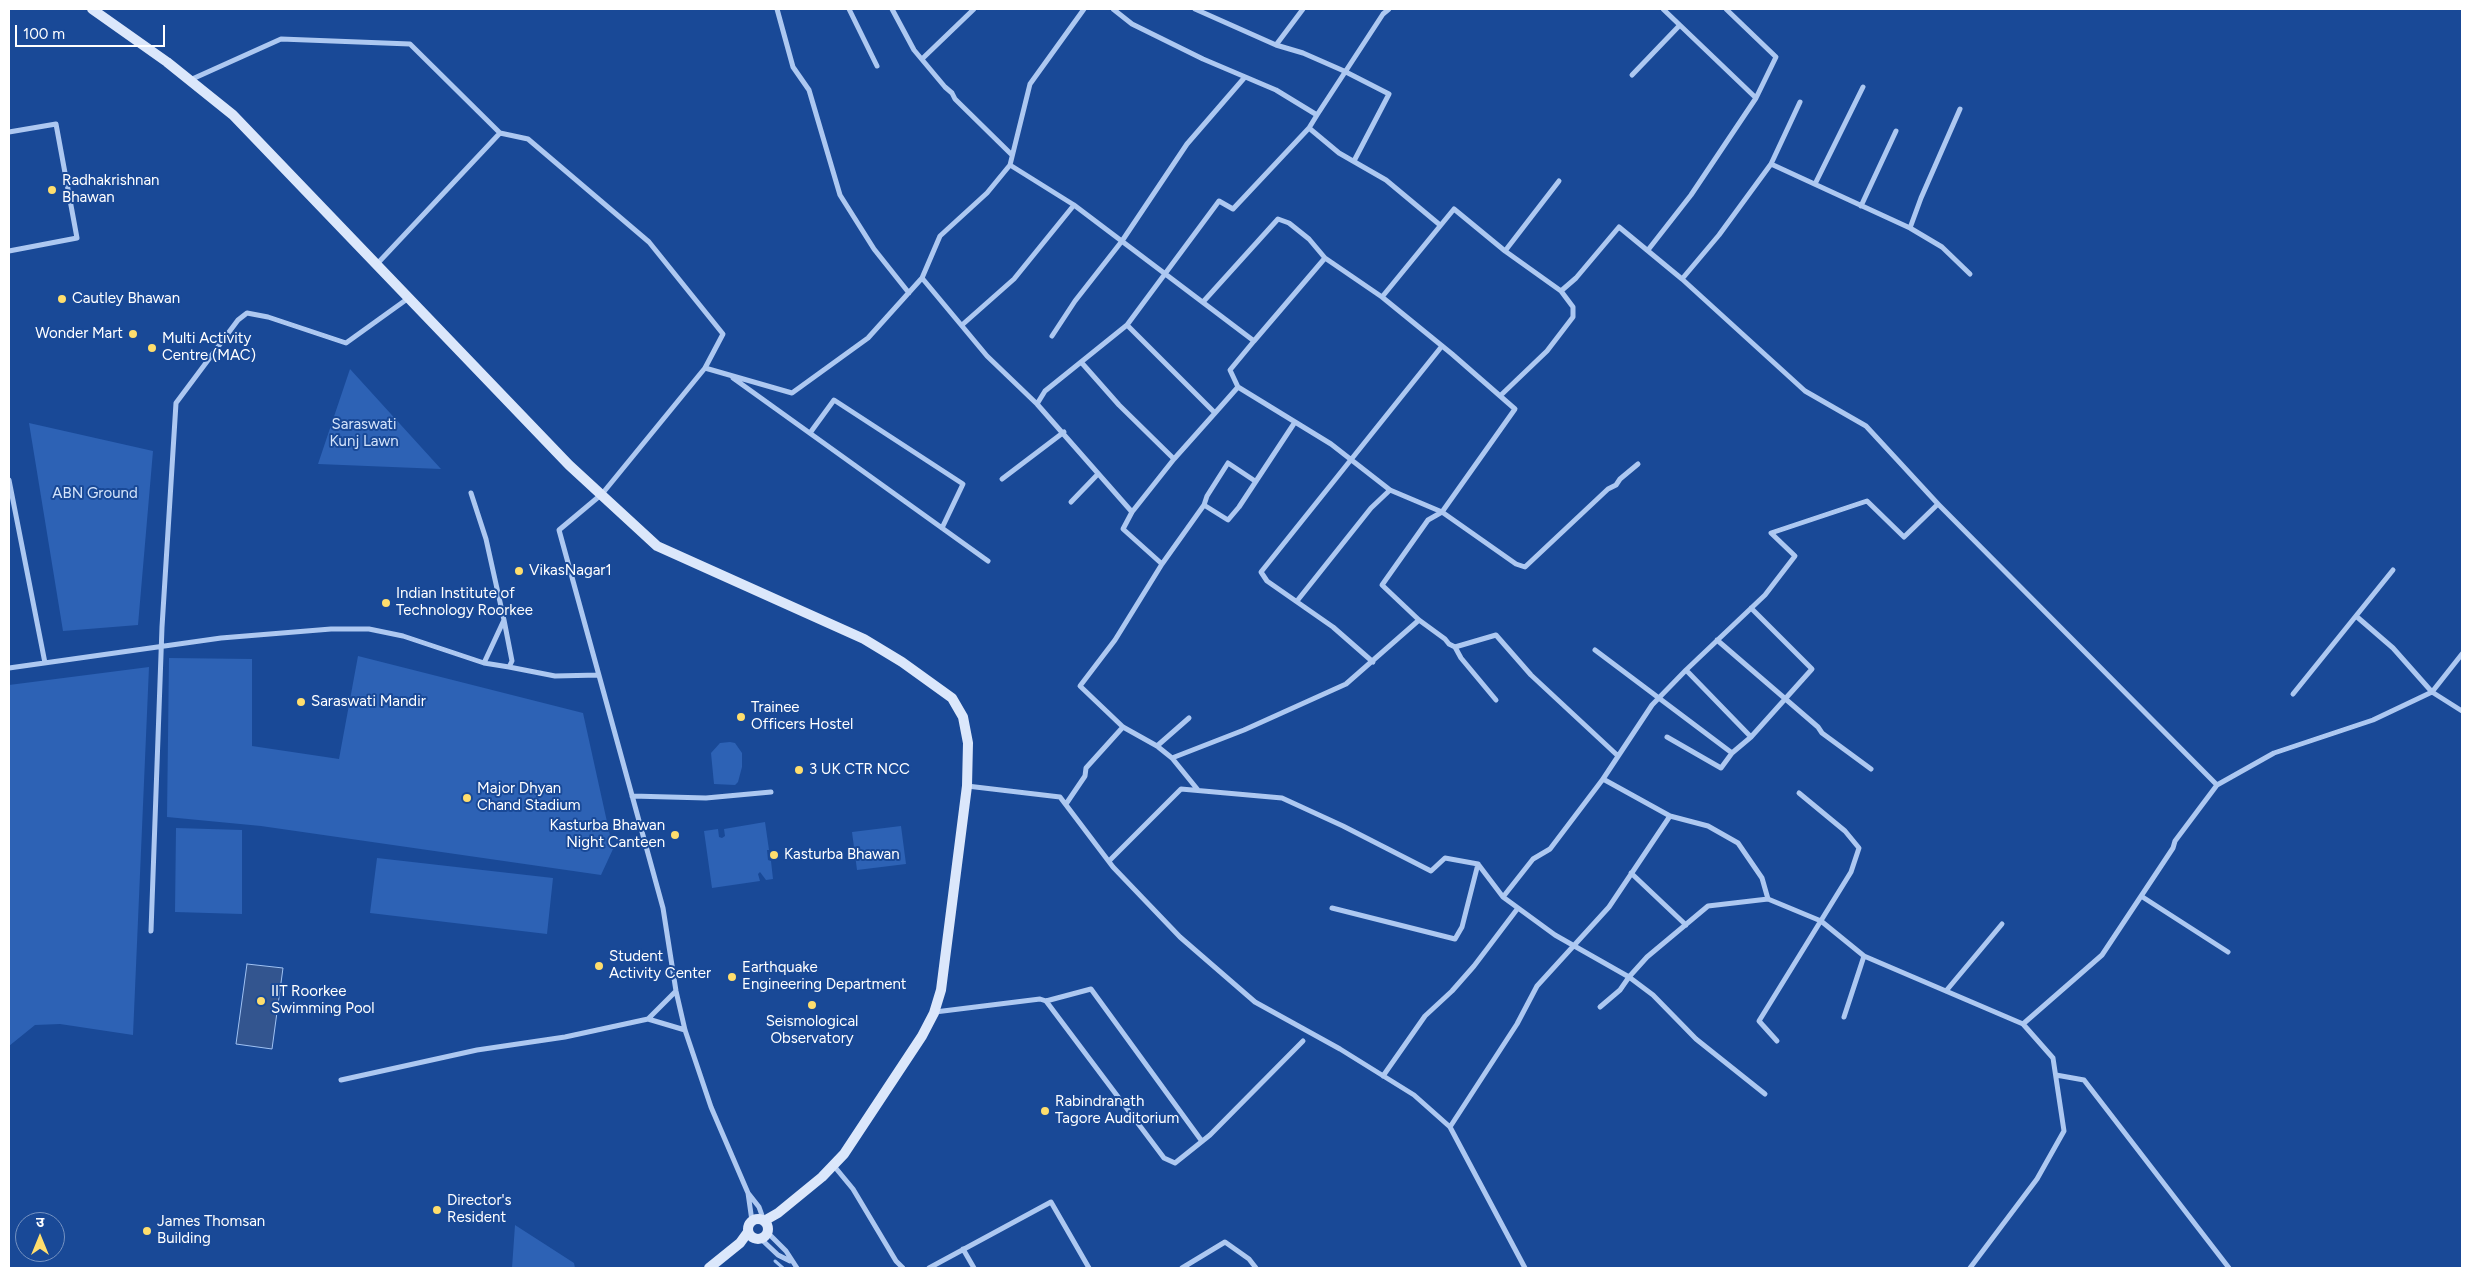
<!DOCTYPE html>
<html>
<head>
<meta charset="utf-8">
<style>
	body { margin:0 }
	#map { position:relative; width:2471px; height:1277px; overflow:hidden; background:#194997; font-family:Figtree,"Noto Sans Devanagari",sans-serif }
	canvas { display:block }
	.frame { position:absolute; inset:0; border:10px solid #fff; pointer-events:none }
	.north { position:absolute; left:15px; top:1212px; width:50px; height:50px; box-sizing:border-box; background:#194997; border:1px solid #7592c1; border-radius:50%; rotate:0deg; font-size:14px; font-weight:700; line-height:20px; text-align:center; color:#fff }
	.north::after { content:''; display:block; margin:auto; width:18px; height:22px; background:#ffde6d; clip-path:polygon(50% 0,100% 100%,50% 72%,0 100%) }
	.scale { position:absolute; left:15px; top:25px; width:150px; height:22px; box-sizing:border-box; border:2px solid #fff; border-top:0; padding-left:6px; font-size:15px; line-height:18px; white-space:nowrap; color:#fff; -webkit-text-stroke:4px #194997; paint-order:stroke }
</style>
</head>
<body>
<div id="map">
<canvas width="2471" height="1277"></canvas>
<div class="frame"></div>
<div class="north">उ</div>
<div class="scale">100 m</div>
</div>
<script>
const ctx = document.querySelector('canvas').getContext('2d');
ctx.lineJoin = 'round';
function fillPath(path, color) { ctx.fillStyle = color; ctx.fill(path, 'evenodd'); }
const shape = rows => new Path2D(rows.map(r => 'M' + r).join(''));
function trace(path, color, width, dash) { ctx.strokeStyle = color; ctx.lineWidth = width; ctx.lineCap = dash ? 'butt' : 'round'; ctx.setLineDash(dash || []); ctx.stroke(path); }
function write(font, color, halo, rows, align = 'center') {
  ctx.font = font + ' Figtree,sans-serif'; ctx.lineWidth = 4; ctx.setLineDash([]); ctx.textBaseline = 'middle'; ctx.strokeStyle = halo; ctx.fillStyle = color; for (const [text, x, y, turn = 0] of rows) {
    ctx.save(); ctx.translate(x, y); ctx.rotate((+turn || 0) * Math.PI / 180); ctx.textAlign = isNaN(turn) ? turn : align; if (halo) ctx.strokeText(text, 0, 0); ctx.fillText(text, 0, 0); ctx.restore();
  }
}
fillPath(shape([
	[350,369,441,469,318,464],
	[29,423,153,451,138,625,63,631],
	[358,656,583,713,613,849,601,875,261,826,167,817,169,658,252,659,252,746,339,759],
	[149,667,133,1035,60,1024,35,1025,9,1046,9,685],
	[730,742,735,743,742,753,742,767,738,782,735,785,714,784,711,753,720,743],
	[765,822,769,850,767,850,768,860,771,861,773,879,766,880,760,872,758,874,760,881,712,888,704,831,718,829,719,837,722,838,725,836,724,829],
	[901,826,906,864,857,870,852,832],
	[176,828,242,830,242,914,175,912],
	[377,858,553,878,547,934,370,913],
	[515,1225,574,1263,575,1268,512,1268]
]), '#2d62b5');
const water = shape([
	[247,964,283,968,272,1049,236,1044,247,964]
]);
fillPath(water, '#33558f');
trace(water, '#a0c2f3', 1);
trace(shape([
	[775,1261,783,1268]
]), '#a0c2f3', 3);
trace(shape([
	[777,9,793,67,809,90,840,195,874,249,909,293],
	[849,9,877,66],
	[892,9,914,50,945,87,952,93,955,99,1012,155],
	[1113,9,1132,24,1203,59,1276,90,1317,115,1309,128,1339,153,1386,180,1440,225],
	[1195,9,1276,45,1303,53,1344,71,1389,94,1354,161],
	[1726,9,1776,57,1756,98],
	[1276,45,1303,9],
	[922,59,974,9],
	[1632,75,1679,26],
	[190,80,281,39,410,44,500,133],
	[1317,115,1383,14,1389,9],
	[9,132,56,124,77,238,9,251],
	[1771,164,1910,228,1942,247,1970,274],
	[1010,165,1074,205,1254,341,1325,258,1382,297,1454,209,1505,251,1559,181],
	[1815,184,1863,87],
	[1861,206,1896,131],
	[1910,228,1921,198,1960,109],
	[1648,250,1691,195,1756,98,1663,9],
	[1505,251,1561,291,1576,278,1619,227,1682,279,1805,391,1866,426,1938,504,1904,537,1867,501,1771,533,1795,556,1765,595,1686,670,1652,705,1603,779],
	[377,264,500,133,528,139,649,242,723,334,705,368],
	[922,278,987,356,1037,404,1045,391,1127,325,1219,201,1233,209,1309,128],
	[1682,279,1719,235,1771,164,1800,102],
	[1203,302,1278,219,1289,223,1309,239,1325,258],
	[962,325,1014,279,1074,205],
	[1127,325,1215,413,1238,387],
	[1052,336,1075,301,1122,241,1187,144,1245,77],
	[1254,341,1230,370,1238,387,1331,444,1390,490,1442,512,1515,409,1452,354,1382,297],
	[1081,362,1119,405,1174,459],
	[733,378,988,561],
	[1500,396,1547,351,1573,317,1573,307,1561,291],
	[1037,404,1132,512,1174,459,1215,413],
	[810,433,834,400,963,484,942,528],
	[1002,479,1064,432],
	[9,480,45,663],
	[471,493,486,539,504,620,484,663],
	[1071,502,1097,475],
	[1938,504,2217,785],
	[1204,505,1228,520,1239,507,1295,422],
	[1132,512,1123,529,1162,564],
	[1297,601,1371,508,1390,490],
	[2356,616,2393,648,2432,692,2462,711],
	[1717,640,1818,727,1822,733,1871,769],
	[1455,647,1461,658,1496,700],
	[1595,650,1732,753],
	[1373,662,1333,627,1267,581,1261,572,1442,346],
	[509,667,555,676,599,675],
	[9,668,221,638,331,629,369,629,403,636,484,663,509,667,512,661,504,620],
	[1686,670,1751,737],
	[2293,694,2393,570],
	[1667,737,1721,768,1732,753,1751,737,1812,669,1751,608],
	[1157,746,1189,718],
	[1617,755,1531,675,1496,635,1455,647,1449,644,1445,639,1419,620,1382,585,1428,520,1442,512,1516,564,1525,567,1608,489,1616,485,1620,479,1638,464],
	[1172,758,1244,730,1346,684,1419,620],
	[967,786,1060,797,1113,867,1180,937,1255,1002,1340,1049,1414,1095,1450,1127,1525,1268],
	[1198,790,1172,758,1157,746,1123,727,1080,686,1115,640,1162,564,1204,505,1207,496,1228,463,1255,481],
	[632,796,706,798,771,792],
	[1066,804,1085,776,1086,768,1123,727],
	[1109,861,1181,789,1282,798,1343,826,1431,871,1445,858,1478,864,1503,897,1555,935,1629,977,1647,957,1708,906,1768,899,1821,921,1864,956,2023,1024,2053,1058,2064,1131,2037,1179,1970,1268],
	[1631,873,1686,925],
	[2141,896,2228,952],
	[1503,897,1533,859,1550,849,1603,779,1670,816,1708,826,1738,843,1762,878,1768,899],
	[1332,908,1455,939,1462,927,1478,864],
	[151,931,162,627,176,403,238,320,247,313,268,317,346,343,410,297],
	[1946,991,2002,924],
	[1046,1001,1164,1158,1175,1163,1210,1135,1303,1041],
	[1600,1007,1620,990,1629,977,1653,995,1696,1039,1765,1094],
	[935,1012,1040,999,1046,1001,1091,989,1201,1140],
	[1844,1017,1864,956],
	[648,1019,676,991],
	[2023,1024,2102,955,2173,848,2175,841,2217,785,2274,753,2373,720,2432,692,2462,654],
	[1777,1041,1759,1021,1851,872,1859,848,1845,831,1799,793],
	[2056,1075,2084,1080,2229,1268],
	[1383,1076,1425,1016,1452,991,1474,966,1518,908],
	[341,1080,477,1050,565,1037,648,1019,685,1030],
	[1450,1127,1517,1024,1537,986,1609,907,1670,816],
	[834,1166,853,1189,896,1261,903,1268],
	[748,1193,752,1221],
	[764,1221,759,1207,748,1193,711,1107,685,1030,676,991,663,908,559,530,602,494,705,368,792,393,868,338,922,278,940,236,987,193,1010,165,1030,84,1084,9],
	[768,1233,786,1251,797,1268],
	[761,1239,778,1255,790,1261],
	[963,1249,974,1268],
	[929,1268,1051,1202,1089,1268],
	[1182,1268,1225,1242,1249,1259,1256,1268]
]), '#adc8f1', 5);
trace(shape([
	[92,9,167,62,233,115,569,465,657,546,864,639,902,662,952,698,963,717,968,743,967,786,941,990,934,1013,922,1036,844,1154,822,1177,778,1213,764,1221],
	'748 1229a10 10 0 1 1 20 0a10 10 0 1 1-20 0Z',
	[709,1268,740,1243,748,1232]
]), '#dbe7fb', 10);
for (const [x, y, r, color] of [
	[52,190,5,"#ffde6d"],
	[62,299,5,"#ffde6d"],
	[133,334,5,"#ffde6d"],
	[152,348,5,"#ffde6d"],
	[519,571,5,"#ffde6d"],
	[386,603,5,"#ffde6d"],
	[301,702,5,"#ffde6d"],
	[741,717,5,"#ffde6d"],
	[799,770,5,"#ffde6d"],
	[467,798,5,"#ffde6d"],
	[675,835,5,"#ffde6d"],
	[774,855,5,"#ffde6d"],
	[599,966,5,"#ffde6d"],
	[732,977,5,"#ffde6d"],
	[261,1001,5,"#ffde6d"],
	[812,1005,5,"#ffde6d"],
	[1045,1111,5,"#ffde6d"],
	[437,1210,5,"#ffde6d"],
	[147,1231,5,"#ffde6d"]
]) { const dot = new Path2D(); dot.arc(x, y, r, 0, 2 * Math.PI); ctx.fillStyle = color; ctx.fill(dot); trace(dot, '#194997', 2); }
write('15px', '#fff', '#194997', [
	["Radhakrishnan",62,181],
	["Bhawan",62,198],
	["Cautley Bhawan",72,299],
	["Wonder Mart",123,334,"right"],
	["Multi Activity",162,339],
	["Centre (MAC)",162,356],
	["VikasNagar1",529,571],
	["Indian Institute of",396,594],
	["Technology Roorkee",396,611],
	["Saraswati Mandir",311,702],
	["Trainee",751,708],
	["Officers Hostel",751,725],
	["3 UK CTR NCC",809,770],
	["Major Dhyan",477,789],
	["Chand Stadium",477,806],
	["Kasturba Bhawan",665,826,"right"],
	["Night Canteen",665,843,"right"],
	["Kasturba Bhawan",784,855],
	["Student",609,957],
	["Activity Center",609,974],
	["Earthquake",742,968],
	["Engineering Department",742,985],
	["IIT Roorkee",271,992],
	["Swimming Pool",271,1009],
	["Seismological",812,1022,"center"],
	["Observatory",812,1039,"center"],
	["Rabindranath",1055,1102],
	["Tagore Auditorium",1055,1119],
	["Director's",447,1201],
	["Resident",447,1218],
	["James Thomsan",157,1222],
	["Building",157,1239]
], 'left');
write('15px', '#d4e4fb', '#194997', [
	["Saraswati",364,425],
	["Kunj Lawn",364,442],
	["ABN Ground",95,494]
]);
</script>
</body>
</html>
